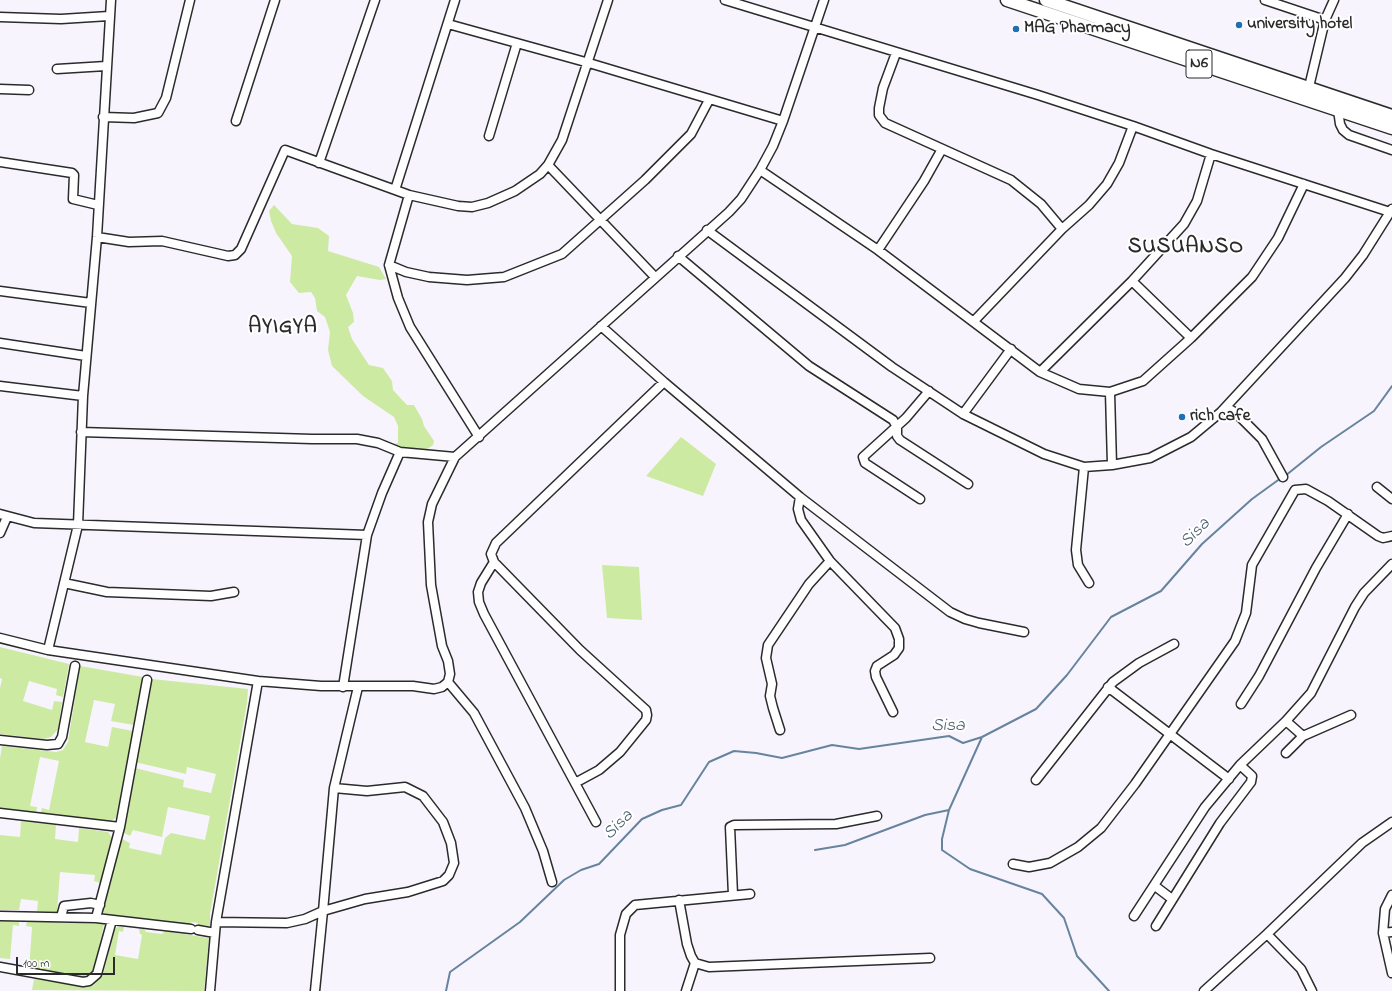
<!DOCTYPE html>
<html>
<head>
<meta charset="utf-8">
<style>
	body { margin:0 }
	#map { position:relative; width:1392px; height:991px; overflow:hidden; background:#f8f4fe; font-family:"Indie Flower",sans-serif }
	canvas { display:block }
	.scale { position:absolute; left:16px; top:957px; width:99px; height:18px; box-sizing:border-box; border:2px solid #2b2b2b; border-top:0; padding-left:5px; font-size:12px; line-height:14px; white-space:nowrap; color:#2b2b2b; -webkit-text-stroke:3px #fff; paint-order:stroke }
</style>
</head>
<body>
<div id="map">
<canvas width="1392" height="991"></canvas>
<div class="scale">100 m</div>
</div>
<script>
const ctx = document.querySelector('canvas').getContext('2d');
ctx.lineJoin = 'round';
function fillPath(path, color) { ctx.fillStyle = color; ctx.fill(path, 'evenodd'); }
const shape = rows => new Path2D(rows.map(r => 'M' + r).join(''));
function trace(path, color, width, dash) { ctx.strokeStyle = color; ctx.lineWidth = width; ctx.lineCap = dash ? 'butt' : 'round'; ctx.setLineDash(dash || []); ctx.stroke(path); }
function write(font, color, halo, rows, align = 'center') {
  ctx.font = font + ' "Indie Flower",sans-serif'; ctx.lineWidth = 4; ctx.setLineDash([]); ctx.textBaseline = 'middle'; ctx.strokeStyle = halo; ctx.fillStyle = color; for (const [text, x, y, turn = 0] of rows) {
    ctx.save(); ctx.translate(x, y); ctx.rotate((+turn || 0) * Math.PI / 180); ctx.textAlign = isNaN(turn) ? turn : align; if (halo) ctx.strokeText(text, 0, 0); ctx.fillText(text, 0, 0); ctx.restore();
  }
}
fillPath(shape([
	[274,205,292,224,318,228,329,236,328,251,379,267,386,279,380,280,357,276,346,295,353,313,354,322,348,327,352,339,369,365,383,368,392,381,393,390,407,405,414,405,422,419,424,426,434,441,433,445,423,452,406,452,389,445,398,443,398,426,394,417,363,396,332,366,328,350,330,332,325,317,317,311,315,298,311,292,299,293,290,282,292,256,276,233,271,221,269,211],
	[681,437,716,464,703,496,646,476],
	[602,565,639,567,642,620,607,618],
	[0,647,69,664,63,697,56,695,57,689,29,681,23,701,52,710,54,701,62,702,58,729,51,737,43,739,0,734,0,688,2,679,0,678],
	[80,666,143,677,134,725,111,721,115,704,94,700,85,742,108,747,112,727,133,731,116,818,108,822,40,815,42,808,49,810,59,761,40,757,30,806,37,807,36,814,0,810,0,758,2,746,56,752,63,750,68,742],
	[152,679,248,689,247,703,210,914,210,926,198,925,198,923,191,922,190,924,105,914,103,910,120,841,122,839,130,843,129,848,161,855,165,838,171,833,205,840,210,816,168,807,162,837,133,830,130,836,122,832,135,768,184,780,183,787,211,793,216,774,187,767,186,774,135,762],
	[21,821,56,825,55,839,78,842,79,828,108,832,112,838,101,883,94,881,95,875,60,872,57,912,37,911,38,901,21,899,19,910,0,910,0,835,20,837],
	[0,920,19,922,19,926,13,925,10,959,0,958],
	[27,921,104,924,93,975,84,979,29,970,32,927,26,926],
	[118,926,124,927,123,932,119,931,115,955,138,959,142,935,140,934,139,929,144,929,146,932,162,934,165,931,209,938,204,991,32,990,34,979,84,986,93,986,103,975,114,931]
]), '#cceaa2');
trace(shape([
	[1285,476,1321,447,1374,411,1392,386],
	[982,737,949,810,942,839,942,850,970,869,1042,894,1064,918,1077,956,1109,991],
	[815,850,845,845,925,815,949,810],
	[446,991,450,972,520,922,564,880,581,870,599,864,642,819,662,810,681,805,709,762,734,751,756,753,782,758,832,745,859,749,949,736,963,743,982,737,1036,709,1067,675,1111,617,1161,591,1202,544,1252,499,1281,478]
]), '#66849d', 2);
const minor = shape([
	[725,0,1038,95,1133,126,1211,154,1390,212],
	[1265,0,1325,20],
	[0,17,61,19,109,16],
	[448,24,589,63,783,121],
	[896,53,883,88,879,108,879,115,885,123,1011,180,1041,204,1062,229],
	[57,69,106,66],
	[0,89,29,90],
	[1308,91,1325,20,1334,0],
	[1338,110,1340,124,1343,130,1349,135,1392,150],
	[103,117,134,118,158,113,166,98,190,0],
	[236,121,275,0],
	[489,136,517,43],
	[0,162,72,173,74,175,73,199,98,205],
	[319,163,375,0],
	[548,165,655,277],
	[760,170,878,250,1040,372,1079,389,1110,392,1143,381,1191,338,1252,277,1278,238,1304,184],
	[395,190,455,0],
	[409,195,389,265,398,298,410,327,479,437],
	[707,230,892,367,963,414,1044,454,1084,467,1112,465,1150,458,1191,437,1221,412,1345,278,1363,255,1392,209],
	[97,237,129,242,162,241,228,256,235,255,241,249,285,150,409,195,458,206,472,207,488,203,515,191,540,174,548,165,562,140,608,0],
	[878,250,924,181,942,149],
	[678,256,809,366,893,420,897,427,897,436,900,440,968,484],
	[389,265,406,272,429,277,467,280,504,277,562,254,645,180,691,134,709,100],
	[1132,281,1191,338],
	[0,291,91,303],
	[974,321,1062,229,1089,205,1107,184,1119,163,1133,126],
	[601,326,664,382,800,497,950,612,965,619,979,623,1024,632],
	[0,343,86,356],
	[1040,372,1132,281,1184,224,1197,201,1211,154],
	[0,386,83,396],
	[1110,392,1112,465],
	[1226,407,1236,413,1262,439,1283,477],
	[963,414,1011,349],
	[81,432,312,439,357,439,378,443,400,452,455,457],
	[1084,467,1076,550,1078,565,1089,583],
	[1377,487,1392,499],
	[800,497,798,509,801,520,830,561,895,628,899,639,899,648,894,655,877,666,875,671,876,677,893,712],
	[920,499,865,463,863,457,906,418,929,391],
	[0,514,34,523,367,535],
	[0,533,7,517],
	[494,562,481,583,478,592,479,602,484,614,596,822],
	[64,583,107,592,211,596,234,592],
	[0,638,48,650,258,681],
	[48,650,78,525,83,396,97,237,111,0],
	[448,682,474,713,525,808,543,851,552,882],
	[343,687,367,535,382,493,400,452],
	[1108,687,1229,779],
	[1241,704,1259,676,1316,568,1348,514],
	[1286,721,1303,736],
	[780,730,773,708,770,696,772,684,766,658,768,645,809,584,830,561],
	[0,740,47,745,58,744,62,737,75,666],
	[1286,753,1303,736,1351,715],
	[1036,780,1113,682,1139,663,1174,644],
	[575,783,599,770,620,752,646,720,647,715,646,710,580,650,494,562,491,554,496,543,664,382],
	[0,813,120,827],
	[1013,864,1029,867,1050,863,1078,847,1101,828,1135,784,1235,641,1246,613,1252,565,1295,490,1306,489,1328,501,1378,536,1383,538,1392,536],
	[1155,886,1172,899],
	[733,895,730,827,734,825,836,824,877,816],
	[1392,895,1385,909,1383,933,1392,973],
	[679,900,687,944,691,956,695,963,709,967,930,958],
	[0,916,96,918,191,929],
	[1134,916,1205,807,1240,765,1286,721,1311,693,1355,607,1364,593,1392,564],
	[61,917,64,906,91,903,100,905],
	[96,918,120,827,147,680],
	[216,922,287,923,305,919,323,911,334,788,358,687],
	[1156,926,1220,823,1251,782,1252,776,1240,765],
	[198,930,215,933],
	[1383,933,1392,932],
	[1267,934,1301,969,1312,991],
	[0,967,83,982,89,981,97,974,112,920],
	[210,991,216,922,258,681,321,686,413,686,434,689,442,687,448,682,450,674,448,661,442,646,431,585,428,522,432,504,455,457,729,212,741,199,760,170,773,146,783,121,824,0],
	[315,991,323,911,365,899,408,892,443,881,449,875,454,863,451,843,443,822,423,796,405,787,367,791,334,788],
	[620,991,620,935,626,914,635,905,750,894],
	[686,991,695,963],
	[1204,991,1267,934,1362,843,1392,822]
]);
const highway = shape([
	[1007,0,1392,128],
	[1046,0,1392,116]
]);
trace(minor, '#2b2b2b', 11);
trace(highway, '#2b2b2b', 15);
trace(minor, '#fff', 8);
trace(highway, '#fff', 12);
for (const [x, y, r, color] of [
	[1239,25,4,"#1f6fb2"],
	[1016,29,4,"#1f6fb2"],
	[1182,417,4,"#1f6fb2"]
]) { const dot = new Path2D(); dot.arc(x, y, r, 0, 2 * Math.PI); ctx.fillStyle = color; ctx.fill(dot); trace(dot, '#fff', 1.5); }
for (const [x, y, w] of [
	[1199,64,26]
]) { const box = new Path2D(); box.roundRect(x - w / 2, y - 14, w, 28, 3); ctx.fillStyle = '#fff'; ctx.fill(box); trace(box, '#2b2b2b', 1); }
write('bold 16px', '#2b2b2b', null, [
	["N6",1199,64]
]);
write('bold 17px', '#2b2b2b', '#fff', [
	["university hotel",1247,25],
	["MAG Pharmacy",1024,29],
	["rich cafe",1190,417]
], 'left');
write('italic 18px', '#4d5f6e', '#fff', [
	["Sisa",1196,534,-45],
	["Sisa",948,727],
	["Sisa",619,826,-45]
]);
ctx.letterSpacing = '1px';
write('bold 21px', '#2b2b2b', '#fff', [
	["SUSUANSO",1186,249],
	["AYIGYA",283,329]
]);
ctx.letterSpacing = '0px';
</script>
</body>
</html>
